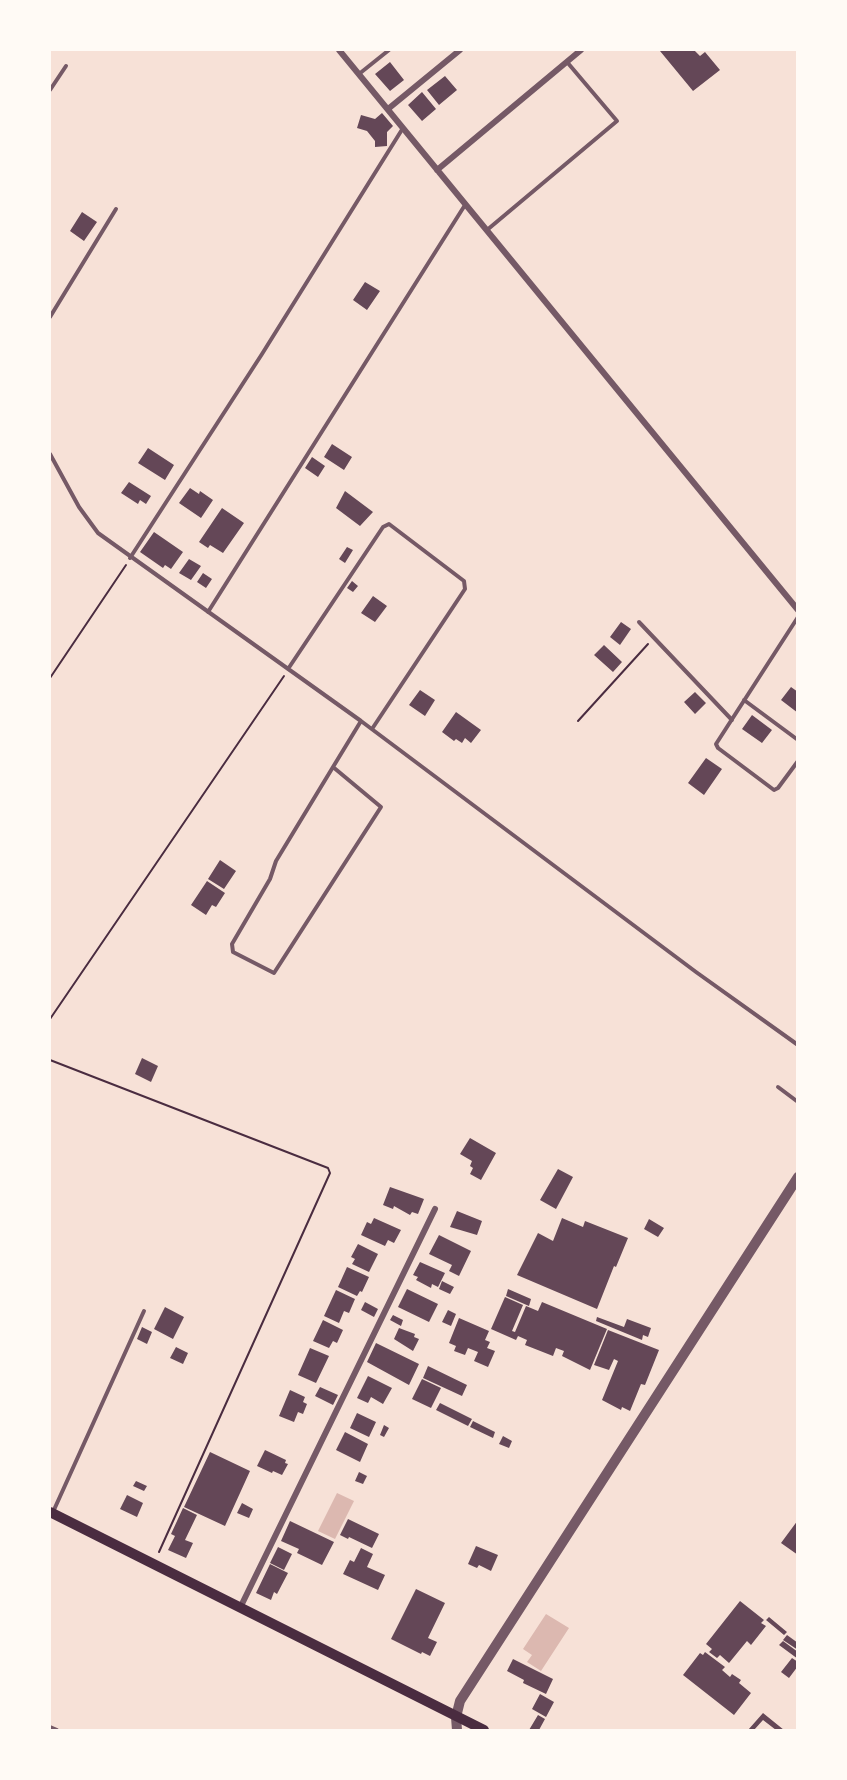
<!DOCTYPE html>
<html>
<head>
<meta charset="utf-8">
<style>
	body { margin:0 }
	#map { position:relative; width:847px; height:1780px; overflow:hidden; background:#f7e1d7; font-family:"Exo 2",sans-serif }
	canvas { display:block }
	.frame { position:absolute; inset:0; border:51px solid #fffaf5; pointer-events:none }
</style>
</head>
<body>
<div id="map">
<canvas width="847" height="1780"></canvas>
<div class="frame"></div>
</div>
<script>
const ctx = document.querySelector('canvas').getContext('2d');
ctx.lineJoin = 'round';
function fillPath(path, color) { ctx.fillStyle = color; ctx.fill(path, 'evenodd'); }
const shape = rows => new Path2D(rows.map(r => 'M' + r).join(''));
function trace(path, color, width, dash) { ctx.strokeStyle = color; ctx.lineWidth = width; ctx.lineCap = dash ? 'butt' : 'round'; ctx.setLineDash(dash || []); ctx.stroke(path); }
fillPath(shape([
	[337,1493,354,1501,335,1539,318,1531],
	[546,1614,569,1628,541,1671,527,1662,532,1655,523,1649]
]), '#dcb8b0');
fillPath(shape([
	[662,50,694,50,700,56,705,52,720,70,693,91,660,51],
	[390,62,404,80,390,91,375,74],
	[445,76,457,90,439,105,427,90],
	[422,92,436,109,422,121,408,105],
	[382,113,393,126,387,132,387,146,375,147,375,141,367,131,357,128,361,115,375,119],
	[82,212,97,222,84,241,70,231],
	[365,282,380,291,367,310,353,300],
	[332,444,352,457,344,470,324,457],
	[148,448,174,465,165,480,138,463],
	[312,457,325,466,318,477,305,468],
	[129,482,151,496,146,504,140,500,138,504,121,493],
	[190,488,199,494,200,491,213,500,201,518,179,503],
	[345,491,373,512,360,526,336,508],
	[222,508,244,523,223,553,210,545,208,548,199,542],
	[154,532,183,552,171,569,165,565,163,568,140,552],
	[347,547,353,550,345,563,339,559],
	[189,559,201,566,191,580,179,573],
	[203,573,212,579,206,588,197,582],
	[352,581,358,586,353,592,347,588],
	[373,596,387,606,375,622,361,613],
	[621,622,631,629,620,645,610,637],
	[604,645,622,662,613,672,594,655],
	[791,687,798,692,798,713,781,700],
	[420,690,435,700,425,716,409,705],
	[695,692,706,703,695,714,684,702],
	[456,712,481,730,471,743,465,738,462,743,456,739,454,741,442,732],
	[752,715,772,730,762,743,742,729],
	[706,758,722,769,704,795,688,783],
	[220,860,236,871,224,889,208,879],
	[207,881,225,893,216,907,212,905,206,915,191,905],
	[142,1058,158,1066,151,1082,135,1074],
	[470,1138,496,1153,481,1180,470,1174,473,1168,470,1166,472,1161,460,1154],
	[558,1169,573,1177,556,1209,540,1200],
	[390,1187,424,1199,418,1214,412,1212,410,1215,394,1206,393,1209,383,1205],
	[457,1211,482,1221,477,1235,450,1227],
	[374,1218,401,1230,394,1243,388,1240,385,1246,361,1235,367,1222,371,1224],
	[562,1218,583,1227,585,1221,628,1238,616,1267,614,1266,597,1309,517,1275,538,1233,553,1241],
	[649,1219,664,1228,658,1237,644,1229],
	[439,1235,471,1251,459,1276,449,1271,452,1265,429,1254],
	[358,1244,378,1254,369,1272,352,1264,355,1259,351,1257],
	[420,1262,445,1273,438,1287,432,1284,431,1288,416,1280,418,1277,413,1275],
	[347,1267,369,1277,362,1292,360,1291,357,1296,338,1287],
	[442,1281,454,1287,450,1294,439,1289],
	[407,1289,438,1304,429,1322,398,1307],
	[508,1289,531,1299,529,1306,506,1296],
	[336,1290,355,1299,349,1313,344,1311,339,1323,324,1316],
	[505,1297,523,1305,512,1331,515,1332,526,1306,538,1311,542,1302,607,1329,590,1370,562,1356,564,1351,556,1348,553,1356,525,1345,527,1340,518,1336,516,1340,491,1329],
	[365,1302,378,1309,374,1317,361,1310],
	[165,1307,184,1317,173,1339,154,1329],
	[448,1310,456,1314,451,1326,442,1322],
	[393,1315,403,1320,401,1326,390,1320],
	[597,1317,624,1327,627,1319,651,1328,648,1337,643,1335,642,1340,596,1321],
	[459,1318,489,1331,485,1340,490,1342,487,1348,495,1351,488,1367,474,1361,478,1352,468,1348,465,1355,454,1351,456,1346,449,1343],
	[323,1320,343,1330,337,1343,333,1341,329,1348,313,1341],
	[142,1327,152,1332,147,1344,137,1339],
	[399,1328,415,1334,414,1337,419,1339,413,1351,394,1339],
	[608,1330,659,1350,645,1385,641,1384,630,1411,622,1407,621,1410,602,1400,618,1361,614,1359,609,1370,594,1365],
	[376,1343,419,1364,409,1385,367,1362],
	[176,1347,188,1353,183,1364,170,1358],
	[310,1348,329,1356,316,1383,298,1375],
	[428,1366,467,1385,462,1396,423,1378],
	[368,1376,392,1388,383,1404,371,1397,368,1403,357,1398],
	[422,1379,441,1388,431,1408,412,1399],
	[320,1387,338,1395,333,1405,315,1396],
	[290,1390,305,1397,303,1402,307,1404,303,1414,298,1412,294,1422,279,1416],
	[440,1403,472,1419,468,1426,436,1410],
	[357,1413,376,1422,369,1437,350,1428],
	[473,1421,495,1432,493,1438,470,1427],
	[384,1425,389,1428,384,1437,380,1435],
	[345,1432,368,1444,360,1462,336,1450],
	[503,1436,512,1441,509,1448,499,1444],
	[265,1450,286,1460,285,1463,288,1464,282,1475,273,1471,272,1473,257,1466],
	[210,1452,250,1471,225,1526,184,1507],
	[359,1472,367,1476,363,1484,355,1481],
	[136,1481,147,1486,144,1491,133,1486],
	[127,1495,143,1503,137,1517,120,1509],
	[242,1503,253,1509,249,1518,237,1513],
	[183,1508,197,1515,185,1540,193,1543,186,1558,168,1550,175,1536,171,1534],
	[348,1519,379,1534,372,1548,349,1537,348,1539,340,1535],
	[798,1520,798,1555,781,1543],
	[290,1521,334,1542,322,1565,297,1553,299,1549,281,1541],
	[476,1546,498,1555,491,1571,479,1565,477,1568,468,1564],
	[278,1547,292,1554,284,1570,270,1563],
	[361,1548,373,1554,367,1567,385,1575,378,1590,343,1574,350,1560,354,1562],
	[270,1564,288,1573,277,1594,274,1592,271,1600,256,1593],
	[416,1589,445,1603,428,1638,437,1642,430,1656,422,1652,421,1654,391,1639],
	[740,1601,764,1620,761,1623,766,1626,751,1645,747,1641,729,1663,720,1655,717,1658,709,1652,712,1649,706,1644],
	[769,1617,787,1632,784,1635,766,1620],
	[787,1635,798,1643,798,1650,783,1640],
	[783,1641,798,1652,798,1659,779,1645],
	[705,1652,725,1667,722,1670,730,1677,732,1674,741,1680,739,1683,751,1693,734,1715,683,1675,700,1653,703,1655],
	[792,1658,798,1662,798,1666,789,1678,781,1672],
	[513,1659,553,1679,546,1694,523,1683,524,1680,507,1671],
	[540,1694,554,1702,546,1717,532,1709],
	[763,1713,784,1730,776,1730,763,1720,754,1730,748,1730],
	[538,1715,545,1719,539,1730,529,1730]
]), '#644757');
trace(shape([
	[50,678,126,565],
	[578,721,648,644],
	[50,1019,284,676],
	[50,1060,328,1168,330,1173,159,1552]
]), '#4a2c40', 2);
trace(shape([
	[359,74,389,50],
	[50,90,66,66],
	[487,230,617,121,567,62],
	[50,317,116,209],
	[50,454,79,507,98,533,361,721,696,972,798,1045],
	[130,558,262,354,403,128],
	[208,612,465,205],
	[798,617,716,744,718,748,774,790,778,788,798,761],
	[639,622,732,720],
	[288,669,383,527,389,524,464,581,465,589,372,729],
	[744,700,798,740],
	[333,767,381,807,274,973,233,952,232,944,270,879,276,861,333,767,361,721],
	[778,1087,798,1102],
	[53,1512,144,1311],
	[50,1727,57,1730]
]), '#755966', 4);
trace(shape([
	[339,50,798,610],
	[388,109,460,50],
	[437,170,581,50],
	[240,1608,435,1209]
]), '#755966', 6);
trace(shape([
	[457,1730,456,1717,460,1701,798,1177]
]), '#755966', 10);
trace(shape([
	[50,1512,484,1730]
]), '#4a2c40', 10);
</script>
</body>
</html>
